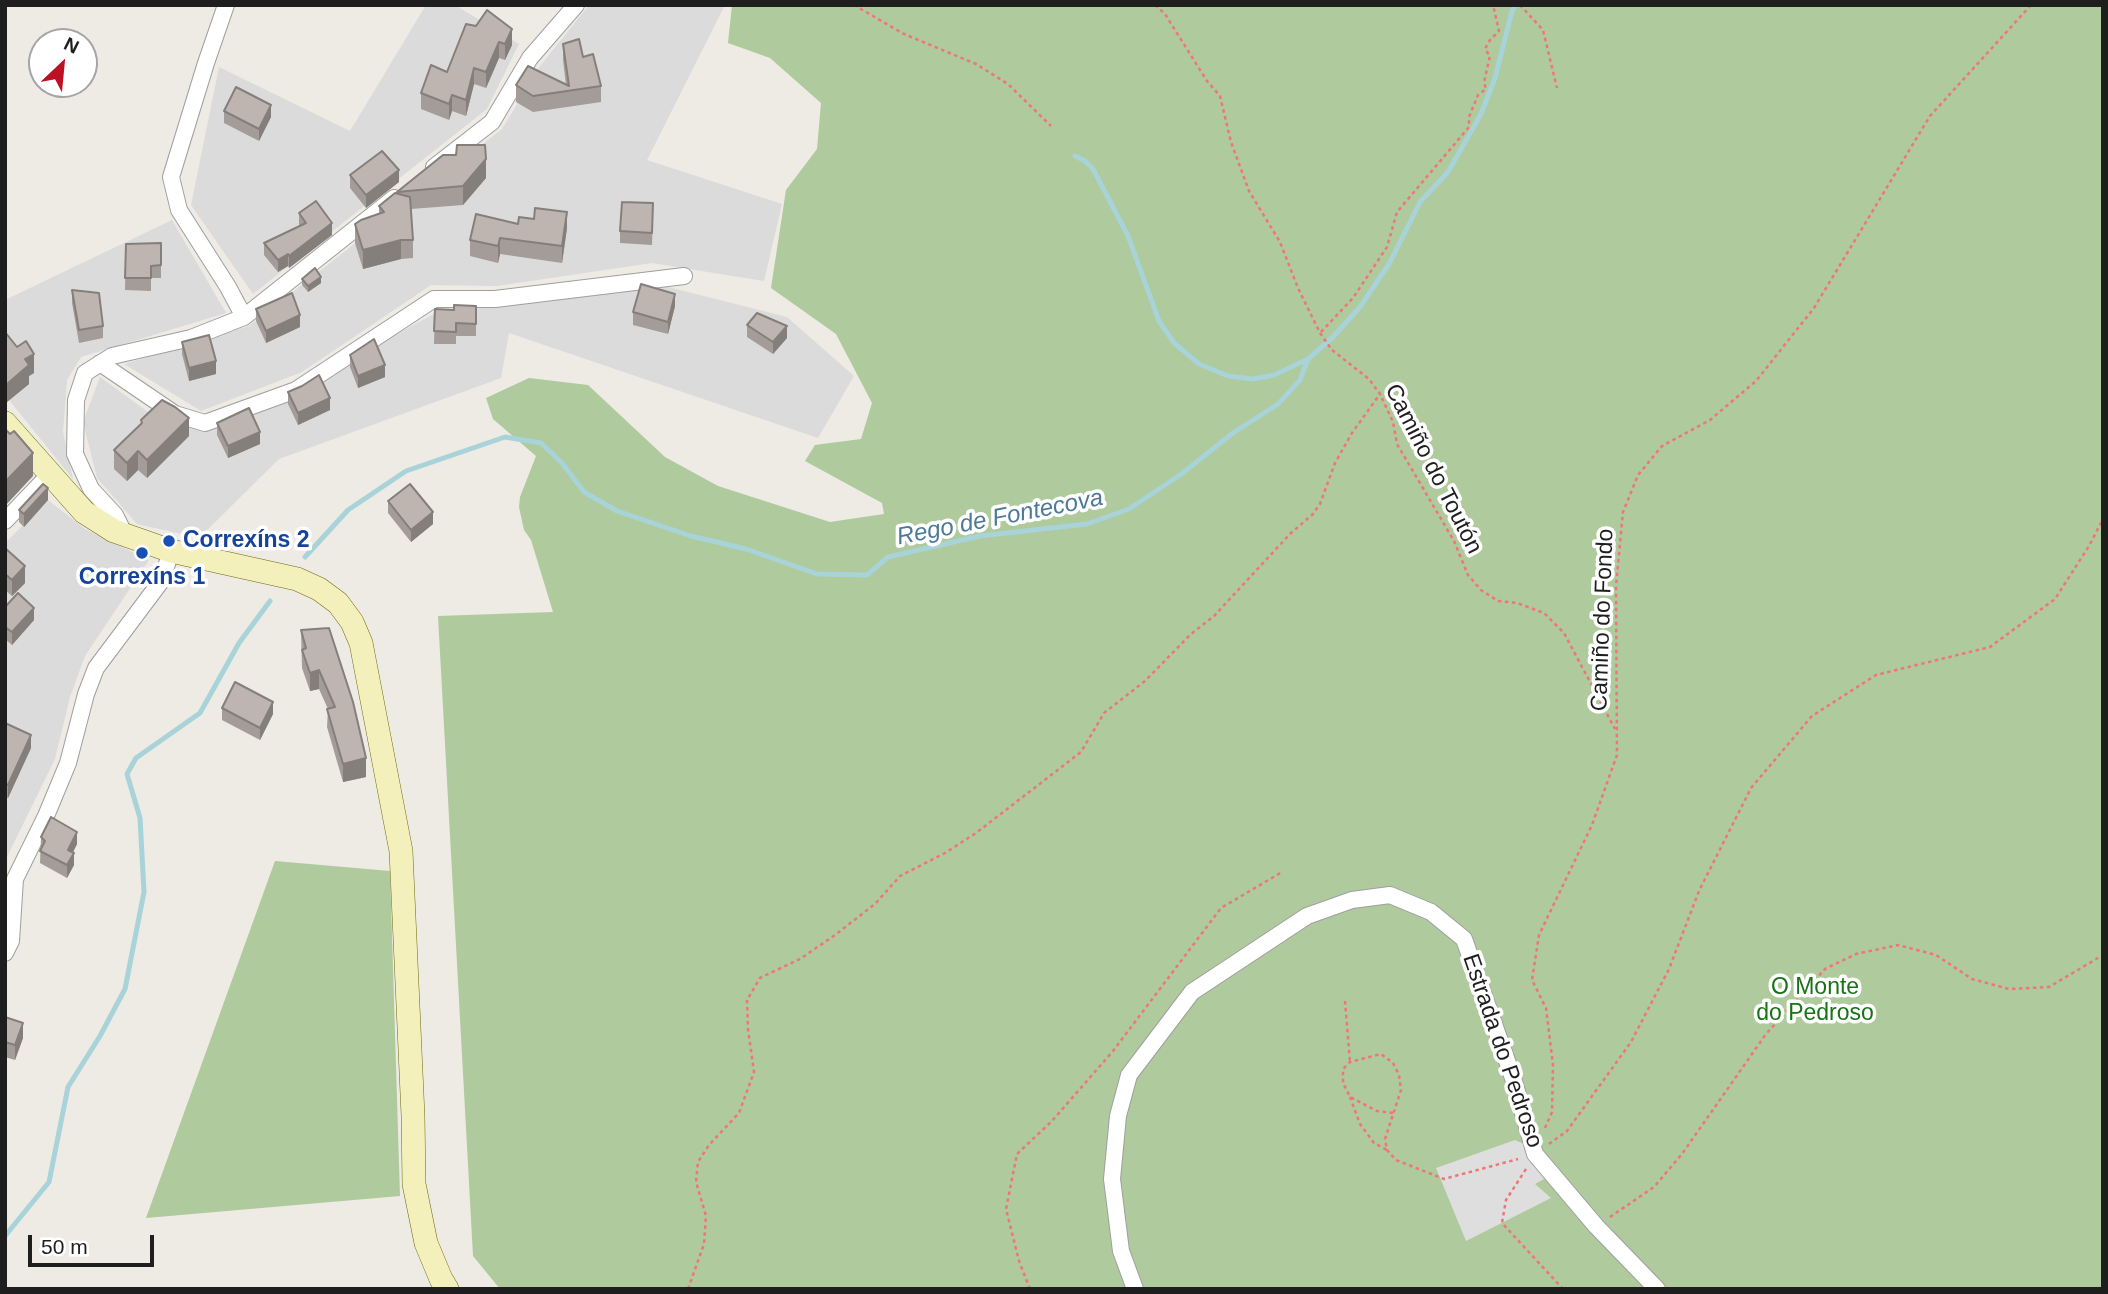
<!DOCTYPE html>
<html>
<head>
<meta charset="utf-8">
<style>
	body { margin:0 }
	#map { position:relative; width:2108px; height:1294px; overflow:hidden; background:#eeeae4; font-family:Helvetica,sans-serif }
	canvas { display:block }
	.frame { position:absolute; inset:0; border:7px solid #1e1e1e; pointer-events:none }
	.north { position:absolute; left:28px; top:28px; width:70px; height:70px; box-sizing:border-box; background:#fff; border:2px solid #a5a5a5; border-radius:50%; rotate:26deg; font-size:19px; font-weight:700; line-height:28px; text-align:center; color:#1e1e1e }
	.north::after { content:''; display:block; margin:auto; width:24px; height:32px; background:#bc1024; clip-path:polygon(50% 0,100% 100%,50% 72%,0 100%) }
	.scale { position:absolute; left:28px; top:1235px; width:126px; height:32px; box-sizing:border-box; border:4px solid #1e1e1e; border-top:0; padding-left:9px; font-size:21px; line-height:24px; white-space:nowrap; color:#1e1e1e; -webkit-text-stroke:5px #fff; paint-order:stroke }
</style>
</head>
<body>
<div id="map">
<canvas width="2108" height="1294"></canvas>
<div class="frame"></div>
<div class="north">N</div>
<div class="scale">50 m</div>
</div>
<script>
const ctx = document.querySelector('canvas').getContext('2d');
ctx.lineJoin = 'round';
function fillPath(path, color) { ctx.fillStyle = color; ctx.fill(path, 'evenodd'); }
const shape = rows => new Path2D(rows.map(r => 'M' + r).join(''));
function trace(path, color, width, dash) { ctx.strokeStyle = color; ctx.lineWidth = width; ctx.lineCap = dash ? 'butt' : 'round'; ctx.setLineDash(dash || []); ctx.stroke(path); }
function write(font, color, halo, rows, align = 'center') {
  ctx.font = font + ' Helvetica,sans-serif'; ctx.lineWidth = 7; ctx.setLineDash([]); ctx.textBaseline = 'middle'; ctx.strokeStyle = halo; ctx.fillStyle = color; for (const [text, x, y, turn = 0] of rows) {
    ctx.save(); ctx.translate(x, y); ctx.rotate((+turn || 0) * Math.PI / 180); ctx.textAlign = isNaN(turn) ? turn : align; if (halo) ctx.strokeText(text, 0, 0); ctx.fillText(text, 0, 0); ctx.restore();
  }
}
fillPath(shape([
	[426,5,455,5,519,44,487,109,253,294,191,205,219,67,350,131],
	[589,5,725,5,647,160,782,204,764,281,652,263,497,286,431,285,302,372,201,411,124,364,249,326,502,129,540,66],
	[172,220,226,313,81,357,67,380,63,432,73,479,5,395,5,300],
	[664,286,787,317,854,376,818,438,509,333,501,378,279,459,199,538,137,524,97,478,83,422,100,377,159,420,202,431,286,400,347,361,434,314],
	[48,500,85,529,149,560,85,656,70,697,55,759,5,861,5,543]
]), '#dcdbdb');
fillPath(shape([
	[732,5,2103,5,2103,1289,500,1289,473,1256,438,616,553,612,531,540,524,530,519,507,520,497,536,456,493,419,486,398,529,378,588,385,665,457,718,486,830,522,884,514,882,503,805,461,815,445,861,439,872,403,836,334,771,288,786,190,817,149,821,103,770,58,728,43],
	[275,861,390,871,400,1196,146,1218]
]), '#afca9c');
fillPath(shape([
	[1515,1140,1526,1145,1544,1179,1535,1184,1551,1198,1466,1241,1436,1168]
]), '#dedede');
trace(shape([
	[1075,156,1085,161,1093,169,1128,236,1159,321,1174,343,1199,364,1228,376,1253,379,1274,375,1308,359],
	[305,557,348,510,406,471,505,437,541,443,562,463,584,492,617,511,691,536,746,549,817,574,867,575,888,557,980,536,1087,524,1129,509,1180,475,1233,433,1278,404,1300,380,1308,359,1333,337,1360,307,1389,264,1420,202,1448,172,1481,114,1495,78,1512,11,1516,5],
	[5,1236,49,1182,68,1087,100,1036,125,989,144,892,140,818,127,774,136,758,200,713,239,643,270,601]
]), '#a8d3d8', 5);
const street = shape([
	[226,5,206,63,171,177,179,210,228,287,244,317],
	[434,167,492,122,530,58,576,5],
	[100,363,175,414,205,423,296,390,434,299,495,299,684,276],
	[5,521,49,475],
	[125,535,115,515,91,489,75,454,76,400,85,373,112,356,191,338,244,317,394,198],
	[5,953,11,941,15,879,46,816,68,763,86,694,96,668,162,580,171,551],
	[1135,1289,1121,1251,1112,1179,1118,1116,1129,1075,1192,992,1307,916,1352,900,1390,895,1431,912,1464,939,1513,1078,1535,1154,1596,1226,1657,1289]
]);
const secondary = shape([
	[5,423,84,512,114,531,171,551,297,579,319,589,338,603,352,622,361,643,401,851,413,1116,414,1184,426,1243,441,1279,447,1289]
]);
trace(street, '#9f9f9f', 18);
trace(secondary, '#6c6b0d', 24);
trace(shape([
	[854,5,904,34,976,64,1008,84,1051,126],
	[1155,5,1165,14,1207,81,1220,96,1231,142,1249,191,1280,242,1298,288,1320,333,1332,350,1369,379,1380,394,1393,422,1397,444,1454,541,1468,575,1481,590,1498,601,1517,603,1544,613,1564,633,1615,729],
	[1520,5,1543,30,1557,88],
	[1321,332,1353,298,1387,247,1397,212,1469,127,1469,117,1478,95,1486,89,1484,82,1490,56,1485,49,1490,40,1499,31,1493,5],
	[1345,1001,1350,1062],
	[1350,1097,1360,1124,1374,1143,1387,1150],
	[1393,1113,1377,1111,1350,1097,1343,1083,1343,1069,1350,1062,1381,1054,1393,1063,1399,1075,1401,1090,1385,1139,1387,1150,1396,1160,1444,1179,1518,1159],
	[1545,1128,1552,1112,1553,1065,1546,1008,1532,980,1539,935,1592,825,1617,755,1616,586,1623,512,1638,475,1662,446,1710,420,1756,381,1814,308,1930,116,2031,5],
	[1549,1144,1567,1131,1631,1042,1669,969,1699,891,1751,788,1812,716,1876,675,1990,647,2055,599,2089,546,2103,519],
	[1526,1169,1506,1200,1502,1223,1563,1289],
	[1610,1217,1654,1187,1682,1154,1766,1034,1825,969,1856,954,1898,945,1936,955,1972,979,2009,989,2049,987,2103,955],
	[688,1289,704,1244,706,1216,696,1182,698,1162,709,1145,739,1113,754,1072,748,1029,747,1000,760,978,800,959,835,935,875,904,900,876,945,853,976,833,1081,752,1104,713,1145,681,1191,634,1214,616,1290,534,1313,514,1320,504,1335,463,1352,433,1380,394],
	[1030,1289,1019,1261,1006,1209,1017,1154,1052,1121,1113,1051,1221,908,1282,872]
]), '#ef7577', 2.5, [3.5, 3.5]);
trace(street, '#fff', 16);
trace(secondary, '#f4f0bc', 23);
fillPath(shape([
	[466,24,512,45,505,60,499,58,486,88,474,84,466,116,452,111,449,120,421,109,421,93,447,72],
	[563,44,583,57,601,86,601,102,533,112,516,102,516,85,566,85,563,60],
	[224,111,271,117,259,141,224,123],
	[350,175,399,182,366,208,350,188],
	[486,178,463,205,411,209,413,240,413,258,401,259,363,269,355,243,355,224,379,214,379,206,397,194,397,192],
	[299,213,332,235,289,268,288,266,278,272,264,255,264,243,299,226],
	[653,216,652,245,620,243,620,231],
	[518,224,567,228,562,263,500,254,498,263,470,256,470,240],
	[161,243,161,278,151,278,151,291,125,290,126,244],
	[302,279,321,283,308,292,302,285],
	[72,290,103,326,103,338,79,343,72,303],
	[476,306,476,336,456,336,456,344,434,344,435,309,454,310],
	[675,306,668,334,633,325,633,312],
	[256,309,300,327,266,343,256,321],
	[747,325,787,338,773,354,747,337],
	[5,332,34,373,29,376,29,384,7,402,5,400],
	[182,342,216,374,189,381,182,354],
	[350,355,385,377,358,388,350,367],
	[288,392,330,410,298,425,288,404],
	[141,420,189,436,147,478,138,470,127,481,114,469,114,450,141,424],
	[217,423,260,444,228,458,217,435],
	[48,500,24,527,19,522,19,510],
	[388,501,433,524,411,542,388,513],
	[5,548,25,583,12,596,5,590],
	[5,607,34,620,12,645,5,639],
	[301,630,366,777,343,782,327,727,328,709,319,689,310,691,302,668],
	[222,708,273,714,260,740,222,720],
	[5,723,31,748,8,798,5,797],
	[41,837,77,844,73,852,74,865,67,878,40,863],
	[5,1017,23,1038,15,1060,5,1057]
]), '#a39c98');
fillPath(shape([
	[512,29,512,45,505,60,505,44],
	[499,42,499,58,486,88,486,72],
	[474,68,474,84,466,116,466,100],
	[452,95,452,111,449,120,449,104],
	[271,105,271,117,259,141,259,129],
	[486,159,486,178,463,205,463,186],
	[399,170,399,182,366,208,366,195],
	[567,212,567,228,562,263,562,246],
	[332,223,332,235,289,268,289,256],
	[500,238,500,254,498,263,498,246],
	[401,240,401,259,363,269,363,250],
	[288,254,288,266,278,272,278,260],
	[321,277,321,283,308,292,308,286],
	[675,294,675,306,668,334,668,322],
	[300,315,300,327,266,343,266,331],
	[787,326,787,338,773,354,773,342],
	[34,354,34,373,29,376,29,384,7,402,7,384,25,359],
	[216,361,216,374,189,381,189,368],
	[385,365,385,377,358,388,358,376],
	[330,398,330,410,298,425,298,413],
	[189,418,189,436,147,478,147,460],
	[260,432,260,444,228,458,228,446],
	[138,451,138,470,127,481,127,463],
	[33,453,33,476,5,506,5,482],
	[48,488,48,500,24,527,24,514],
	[433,512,433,524,411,542,411,530],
	[25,566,25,583,12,596,12,580],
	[34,608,34,620,12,645,12,632],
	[319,670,319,689,310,691,310,673],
	[273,702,273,714,260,740,260,728],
	[31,735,31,748,8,798,8,785],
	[366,758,366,777,343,782,343,764],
	[77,832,77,844,68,862,68,850],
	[74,853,74,865,67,878,67,865],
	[23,1023,23,1038,15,1060,15,1045]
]), '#857f7c');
const building = shape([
	[487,10,512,29,505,44,499,42,486,72,474,68,466,100,452,95,449,104,421,93,431,65,447,72,466,24,476,26,487,10],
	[579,39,583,57,593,54,601,86,533,96,516,85,528,66,569,86,563,44,579,39],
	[236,87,271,105,259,129,224,111,236,87],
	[457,145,485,145,486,159,463,186,397,192,443,155,456,155,457,145],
	[382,151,399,170,366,195,350,175,382,151],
	[395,193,410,197,413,240,401,240,363,250,355,224,361,220,384,212,379,206,395,193],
	[316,201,332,223,289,256,288,254,278,260,264,243,306,223,299,213,316,201],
	[622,202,653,203,652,233,620,231,622,202],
	[535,208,567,212,562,246,500,238,498,246,470,240,476,214,518,224,519,217,534,219,535,208],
	[161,243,161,265,151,266,151,278,125,278,126,244,161,243],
	[315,268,321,277,308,286,302,279,315,268],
	[641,284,675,294,668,322,633,312,641,284],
	[72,290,99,293,103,326,79,330,72,290],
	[292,293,300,315,266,331,256,309,292,293],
	[454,305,476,306,476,324,456,323,456,332,434,331,435,309,454,310,454,305],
	[757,313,787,326,773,342,747,325,757,313],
	[5,332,17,347,26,341,34,354,25,359,29,365,7,384,5,381,5,332],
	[209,335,216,361,189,368,182,342,209,335],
	[374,339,385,365,358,376,350,355,374,339],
	[319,375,330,398,298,413,288,392,302,386,319,375],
	[162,400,175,407,189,418,147,460,138,451,127,463,114,450,142,423,141,420,162,400],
	[249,408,260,432,228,446,217,423,249,408],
	[5,429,10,434,14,431,33,453,5,482,5,429],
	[43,484,48,488,24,514,19,510,43,484],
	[410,484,433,512,411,530,388,501,410,484],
	[5,548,25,566,12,580,5,574,5,548],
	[18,593,34,608,12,632,5,627,5,607,18,593],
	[329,628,353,702,366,758,343,764,327,709,335,707,319,670,310,673,302,650,306,648,301,630,329,628],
	[235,682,273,702,260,728,222,708,235,682],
	[5,723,31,735,8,785,5,784,5,723],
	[51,817,77,832,68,850,74,853,67,865,40,851,45,841,41,837,51,817],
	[5,1017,23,1023,15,1045,5,1042,5,1017]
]);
fillPath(building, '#beb5b1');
trace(building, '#857f7c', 2);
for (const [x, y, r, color] of [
	[169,541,7,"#1a4fb4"],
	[142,553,7,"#1a4fb4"]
]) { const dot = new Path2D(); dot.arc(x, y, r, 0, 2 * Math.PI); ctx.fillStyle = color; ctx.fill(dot); trace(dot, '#fff', 2.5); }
write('23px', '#1e1e1e', '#fff', [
	["Camiño do Toutón",1433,469,63],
	["Camiño do Fondo",1603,620,-88],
	["Estrada do Pedroso",1502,1051,71]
]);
write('bold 23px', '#164399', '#fff', [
	["Correxíns 2",183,541],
	["Correxíns 1",142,578,"center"]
], 'left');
write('23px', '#177314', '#fff', [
	["O Monte",1815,988],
	["do Pedroso",1815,1014]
]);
write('italic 24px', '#4c7a97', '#fff', [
	["Rego de Fontecova",1000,518,-11]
]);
</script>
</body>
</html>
